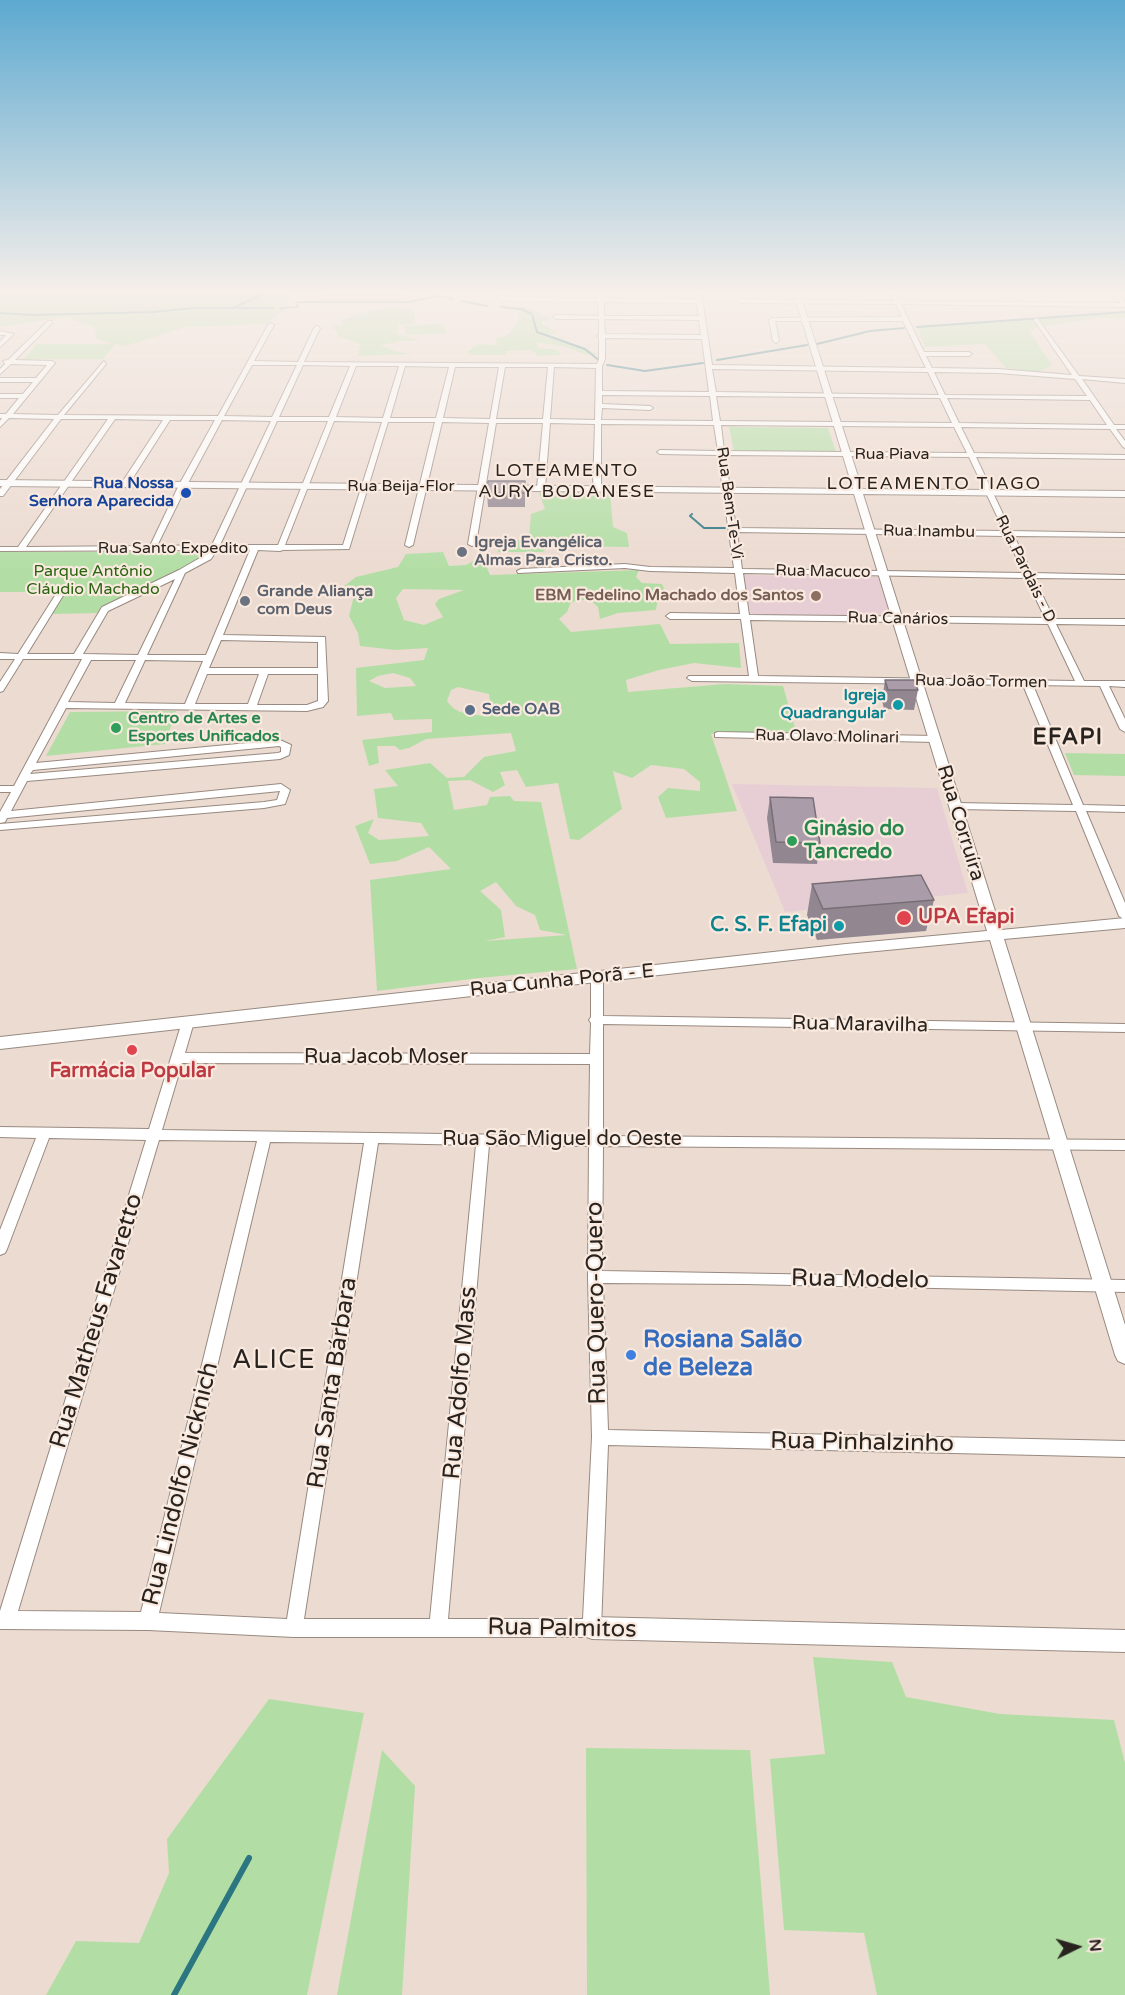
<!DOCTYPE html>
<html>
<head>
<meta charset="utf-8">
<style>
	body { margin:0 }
	#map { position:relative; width:1125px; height:1995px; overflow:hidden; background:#ecdbd1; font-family:"Varela Round",sans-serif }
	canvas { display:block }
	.north { position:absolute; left:1047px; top:1917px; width:60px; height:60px; -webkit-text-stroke:4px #f9e9de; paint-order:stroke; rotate:85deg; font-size:16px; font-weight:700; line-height:24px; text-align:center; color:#29231f }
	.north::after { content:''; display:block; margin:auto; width:21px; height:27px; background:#29231f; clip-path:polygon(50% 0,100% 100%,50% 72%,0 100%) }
</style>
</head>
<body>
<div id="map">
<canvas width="1125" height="1995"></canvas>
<div class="north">N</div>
</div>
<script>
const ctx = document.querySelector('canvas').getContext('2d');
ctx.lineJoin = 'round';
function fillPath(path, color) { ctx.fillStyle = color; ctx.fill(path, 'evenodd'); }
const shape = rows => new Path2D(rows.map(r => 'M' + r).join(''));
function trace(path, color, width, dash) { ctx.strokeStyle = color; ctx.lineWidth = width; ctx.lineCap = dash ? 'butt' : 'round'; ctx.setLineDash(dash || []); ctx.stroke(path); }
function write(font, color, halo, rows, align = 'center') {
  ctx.font = font + ' "Varela Round",sans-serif'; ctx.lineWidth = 4.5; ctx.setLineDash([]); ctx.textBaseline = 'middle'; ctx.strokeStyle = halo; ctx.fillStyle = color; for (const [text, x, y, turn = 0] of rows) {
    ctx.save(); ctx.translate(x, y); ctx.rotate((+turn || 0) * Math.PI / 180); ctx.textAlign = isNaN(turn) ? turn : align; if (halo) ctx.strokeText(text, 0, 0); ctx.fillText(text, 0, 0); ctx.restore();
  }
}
fillPath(shape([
	[744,575,878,577,891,617,751,616],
	[732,784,937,788,968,893,785,912]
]), '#e7ced5');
fillPath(shape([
	[0,291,284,291,293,297,275,302,275,305,285,310,266,324,185,327,126,346,115,344,103,359,24,359,37,344,113,344,97,339,93,327,66,317,0,327],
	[403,306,415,313,414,324,398,325,397,334,421,341,403,341,381,345,393,351,412,354,358,356,360,344,339,336,332,326,344,325,341,320,369,311],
	[513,306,527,308,546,316,551,320,540,322,557,333,550,334,597,354,587,355,565,347,537,342,538,348,554,349,560,352,560,355,538,356,532,350,507,351,506,355,469,355,468,351,478,344,498,345,495,339,508,335,520,317,518,311,511,308],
	[1125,311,1125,318,1099,318,1037,327,1030,332,1052,365,1039,372,1006,368,985,344,925,347,917,327],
	[443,324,446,333,406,335,404,326],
	[729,427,828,428,836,452,734,451],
	[610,492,613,527,627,533,629,547,548,546,543,552,498,552,497,541,529,540,531,514,545,509,539,493],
	[0,552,208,552,207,554,97,613,53,614,64,592,0,592],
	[443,552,449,566,466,565,482,556,490,575,639,570,636,577,642,583,662,584,667,596,658,597,656,610,618,613,600,619,598,607,589,599,571,602,567,612,559,619,571,632,660,624,670,644,739,643,741,668,694,663,659,670,626,680,628,692,725,684,783,686,797,735,737,732,711,734,737,811,666,818,658,797,668,788,700,791,700,782,684,769,651,765,632,778,613,771,622,809,579,840,570,839,558,783,526,787,517,770,500,772,505,785,493,792,470,780,448,781,454,810,487,805,490,797,510,796,514,801,541,802,577,969,479,978,377,991,370,880,451,869,429,847,397,861,370,864,355,826,374,819,368,833,379,840,429,836,421,823,378,818,374,789,398,786,385,770,430,763,447,778,464,777,484,757,516,751,511,733,426,739,409,748,400,750,395,746,377,746,379,763,369,766,362,740,432,732,432,719,394,720,391,713,357,716,356,668,424,660,428,648,395,650,360,646,358,633,349,616,354,596,335,593,356,577,398,567,406,554],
	[403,589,464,590,439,599,435,604,443,617,424,625,404,620,396,598],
	[393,673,410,678,416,686,385,688,369,681,378,676],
	[458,687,489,694,491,708,483,716,460,712,453,708,447,701,451,690],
	[496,882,516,906,535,915,540,930,567,935,485,941,505,937,501,910,480,891],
	[176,711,165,744,46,756,70,712],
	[1065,753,1125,754,1125,776,1074,775],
	[813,1657,892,1662,906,1697,1000,1714,1114,1720,1125,1763,1125,1995,877,1995,864,1933,784,1930,770,1759,825,1754],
	[269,1699,364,1713,307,1995,46,1995,76,1941,139,1943,169,1873,167,1839],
	[586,1748,750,1750,770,1995,587,1995],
	[382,1750,415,1786,402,1995,337,1995]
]), '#b2dea5');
trace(shape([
	[462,301,487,306],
	[235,307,270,291],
	[501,307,521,309,532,314,537,332,585,349,600,361],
	[281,308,298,307,296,302,408,302,438,296,453,299],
	[0,313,33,315,154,312,194,308,273,308],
	[917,327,1125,312],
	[817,344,870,331,904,328],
	[717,360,807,345],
	[607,365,645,371,703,363],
	[692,514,690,516,704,528,725,528]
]), '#2c7682', 2);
trace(shape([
	[174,1995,249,1858]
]), '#2c7682', 6);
const minor = shape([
	[403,291,409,291,406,297,400,299,322,299,319,297,322,295,400,295,403,291],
	[501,291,507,291,505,297,598,298,598,291,604,291,604,298,696,299,695,291,701,291,712,365,926,368,903,321,775,321,779,341,776,343,773,341,769,320,772,318,902,317,896,304,741,303,738,301,741,299,894,301,889,291,895,291,900,301,1121,303,1111,291,1117,291,1125,301,1125,307,901,304,924,352,969,352,972,354,969,356,926,356,932,368,998,369,1072,375,1034,320,1037,318,1079,376,1125,379,1125,383,1082,379,1114,425,1125,425,1125,429,1116,429,1125,441,1125,448,1123,447,1110,429,961,427,974,453,1125,455,1125,459,976,457,1011,531,1125,533,1125,537,1014,536,1032,573,1125,575,1125,579,1034,578,1054,619,1125,619,1125,625,1056,624,1084,681,1125,681,1125,687,1109,686,1125,719,1125,732,1120,729,1100,686,1033,685,1083,805,1125,806,1125,812,1086,811,1125,903,1125,920,1119,916,1076,811,955,809,950,806,955,803,1073,805,1023,685,692,681,687,678,689,676,749,676,741,619,670,619,666,616,670,613,740,614,735,573,650,571,625,568,518,573,517,571,521,569,625,564,650,567,734,568,718,455,660,454,657,452,660,450,718,451,714,425,601,424,601,488,597,490,593,488,595,424,550,423,545,488,541,490,537,488,543,423,496,423,476,544,472,546,468,544,489,423,442,422,413,545,409,547,405,545,435,422,388,422,349,549,283,550,280,551,258,550,223,635,325,637,328,701,323,707,307,711,66,708,36,763,280,740,291,745,289,755,280,759,27,781,11,811,281,784,290,790,285,804,264,808,0,830,0,824,264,802,277,800,280,791,7,818,5,822,0,823,0,812,11,792,0,792,0,786,14,786,82,659,23,659,3,691,0,692,0,682,15,659,0,659,0,653,18,654,56,594,60,592,64,594,27,654,74,654,102,607,179,570,205,555,209,550,0,551,0,547,18,547,108,419,61,419,3,496,0,496,0,489,54,419,9,418,0,427,0,421,2,418,0,418,0,414,6,414,19,398,0,398,0,394,23,394,33,382,0,382,0,378,36,378,47,365,11,364,0,374,0,369,5,364,3,361,8,360,48,321,52,321,52,323,15,360,52,361,55,363,13,414,58,415,104,361,106,364,64,415,218,416,268,325,271,323,274,325,254,361,298,362,314,328,317,326,320,328,304,362,597,364,599,359,599,337,597,336,599,335,599,319,556,319,553,317,556,315,599,316,598,302,502,301,499,299,501,291],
	[604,302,697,303,699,316,604,316,604,302],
	[604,319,699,320,701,335,605,334,604,319],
	[605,338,702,339,709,392,602,391,602,366,605,359,605,338],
	[252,365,297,365,272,417,224,416,252,365],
	[303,365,350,366,329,417,279,417,303,365],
	[356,366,399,366,383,418,336,417,356,366],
	[405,366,449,367,436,418,390,418,405,366],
	[455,367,499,367,490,419,443,418,455,367],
	[505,367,548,367,543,419,496,419,505,367],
	[554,367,596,368,595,420,550,419,554,367],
	[712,369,928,372,939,395,716,392,712,369],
	[934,372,998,373,1075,379,1087,396,945,395,934,372],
	[602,395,710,396,713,421,601,420,602,408,650,410,653,408,650,406,602,404,602,395],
	[716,396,940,398,952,423,720,421,716,396],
	[947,398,1090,400,1107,425,959,423,947,398],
	[115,419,163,420,121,484,125,486,129,484,170,420,215,420,179,485,150,546,26,547,115,419],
	[222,420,271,421,212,545,157,546,187,485,222,420],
	[277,421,328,421,278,545,220,545,277,421],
	[334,421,382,422,343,545,285,545,334,421],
	[721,425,954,427,967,453,724,451,721,425],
	[725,455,969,457,1004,531,736,528,725,455],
	[737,532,1006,536,1024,573,742,569,737,532],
	[217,550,250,550,206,655,147,655,185,573,211,559,217,550],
	[743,573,1026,578,1045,618,749,615,743,573],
	[175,579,138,655,83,654,108,611,175,579],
	[750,620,1048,624,1075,681,758,676,750,620],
	[221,640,318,642,318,668,209,668,221,640],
	[91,660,136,660,115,703,68,702,91,660],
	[145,660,203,661,185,704,125,703,145,660],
	[207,674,259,674,248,704,195,704,207,674],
	[268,674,318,674,318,701,307,705,257,705,268,674],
	[279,746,281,747,281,752,278,753,30,774,33,770,279,746],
	[0,331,14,334,0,347,0,342,6,335,0,335,0,331],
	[718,732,935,736,940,739,935,742,715,737,715,733,718,732],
	[597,973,603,977,603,1016,1125,1024,1125,1032,603,1024,603,1136,1125,1140,1125,1150,603,1146,602,1271,1125,1280,1125,1292,745,1284,603,1283,608,1430,1125,1441,1125,1457,608,1445,601,1628,598,1634,592,1637,294,1637,148,1630,0,1629,0,1611,146,1140,49,1138,7,1249,5,1253,0,1255,0,1230,36,1138,0,1137,0,1127,149,1129,182,1022,188,1018,194,1022,185,1053,590,1054,591,1023,589,1020,591,1017,591,977,597,973],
	[182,1063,590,1064,589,1136,162,1130,182,1063],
	[159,1140,257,1141,141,1612,18,1611,159,1140],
	[270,1142,364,1143,287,1619,159,1613,270,1142],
	[378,1143,476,1145,430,1619,304,1619,378,1143],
	[489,1145,589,1146,588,1277,592,1437,583,1619,448,1619,489,1145]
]);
const tertiary = shape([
	[793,291,799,291,862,489,1125,491,1125,497,863,494,1001,930,1125,918,1125,928,1004,939,1125,1325,1125,1364,1118,1361,1115,1355,990,940,846,954,0,1049,0,1037,846,944,987,931,854,494,0,486,0,480,853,489,793,291],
	[592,1617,1125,1630,1125,1652,592,1639,584,1636,581,1628,584,1620,592,1617]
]);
trace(minor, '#988a80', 2);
trace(tertiary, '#988a80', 2);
fillPath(minor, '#fff');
fillPath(tertiary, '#fff');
fillPath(shape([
	[525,481,525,507,488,507,487,493],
	[885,680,918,690,914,710,884,709,882,700],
	[770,797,820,843,817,864,773,863,767,818],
	[812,884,934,900,926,931,817,940,807,915]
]), '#928791');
const building = shape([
	[488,481,525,481,524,493,487,493,488,481],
	[885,680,914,680,918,690,888,690,885,680],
	[770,797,813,798,820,843,776,842,770,797],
	[921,875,934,900,823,909,812,884,921,875]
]);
fillPath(building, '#aa9da9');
trace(building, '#776e76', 1.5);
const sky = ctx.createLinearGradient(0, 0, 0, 571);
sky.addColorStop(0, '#5da9d0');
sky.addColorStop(0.51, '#f6efea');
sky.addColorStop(1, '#f6efea00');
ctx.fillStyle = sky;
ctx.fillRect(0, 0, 1125, 571);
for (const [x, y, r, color] of [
	[186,493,6,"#1a4fb4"],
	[462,552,6,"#6b7280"],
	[816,596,6,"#8d6e63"],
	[245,601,6,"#6b7280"],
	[898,705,6,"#0f9aa8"],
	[470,710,6,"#5c6f8a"],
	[116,728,6,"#2e9e5b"],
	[792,841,6,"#2e9e5b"],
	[904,918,8,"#e0444e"],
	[839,926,6,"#0f9aa8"],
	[132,1050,6,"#e0444e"],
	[631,1355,6,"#3f7fe0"]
]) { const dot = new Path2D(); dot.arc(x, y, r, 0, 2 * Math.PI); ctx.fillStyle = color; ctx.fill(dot); trace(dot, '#f9e9de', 2); }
write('16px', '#29231f', '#f9e9de', [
	["Rua Piava",892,455],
	["Rua Beija-Flor",401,487],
	["Rua Bem-Te-Vi",729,503,82],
	["Rua Inambu",929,532,1],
	["Rua Santo Expedito",173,549],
	["Rua Pardais - D",1025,569,64],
	["Rua Macuco",823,572,1],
	["Rua Canários",898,619,1],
	["Rua João Tormen",981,682,1],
	["Rua Olavo Molinari",827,737,1]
]);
write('bold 16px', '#164399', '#f9e9de', [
	["Rua Nossa",174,484],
	["Senhora Aparecida",174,502]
], 'right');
write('bold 16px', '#5b616d', '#f9e9de', [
	["Igreja Evangélica",474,543],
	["Almas Para Cristo.",474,561],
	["Grande Aliança",257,592],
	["com Deus",257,610]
], 'left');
write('16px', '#296411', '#f9e9de', [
	["Parque Antônio",93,572],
	["Cláudio Machado",93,590]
]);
write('bold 16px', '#785e54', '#f9e9de', [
	["EBM Fedelino Machado dos Santos",804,596]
], 'right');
write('bold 16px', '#0d838f', '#f9e9de', [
	["Igreja",886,696],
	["Quadrangular",886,714]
], 'right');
write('bold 16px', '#4e5e75', '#f9e9de', [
	["Sede OAB",482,710]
], 'left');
write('bold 16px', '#27864d', '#f9e9de', [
	["Centro de Artes e",128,719],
	["Esportes Unificados",128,737]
], 'left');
ctx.letterSpacing = '1.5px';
write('18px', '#29231f', '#f9e9de', [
	["LOTEAMENTO",567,471],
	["AURY BODANESE",567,492],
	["LOTEAMENTO TIAGO",934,484]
]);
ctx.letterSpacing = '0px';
write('20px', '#29231f', '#f9e9de', [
	["Rua Corruíra",960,823,73],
	["Rua Cunha Porã - E",562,981,-6],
	["Rua Maravilha",860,1025,1],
	["Rua Jacob Moser",386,1058],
	["Rua São Miguel do Oeste",562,1140]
]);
write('bold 20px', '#27864d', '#f9e9de', [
	["Ginásio do",804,830],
	["Tancredo",804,853]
], 'left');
write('bold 20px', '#be3a42', '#f9e9de', [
	["UPA Efapi",918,918],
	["Farmácia Popular",132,1072,"center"]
], 'left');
write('bold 20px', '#0d838f', '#f9e9de', [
	["C. S. F. Efapi",827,926]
], 'right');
ctx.letterSpacing = '1.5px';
write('bold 22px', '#29231f', '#f9e9de', [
	["EFAPI",1068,738]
]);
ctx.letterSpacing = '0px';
write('24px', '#29231f', '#f9e9de', [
	["Rua Modelo",860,1280,1],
	["Rua Quero-Quero",597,1303,-91],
	["Rua Matheus Favaretto",97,1321,-73],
	["Rua Santa Bárbara",333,1383,-81],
	["Rua Adolfo Mass",461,1383,-85],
	["Rua Pinhalzinho",862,1443,1],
	["Rua Lindolfo Nicknich",181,1484,-76],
	["Rua Palmitos",562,1629,1]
]);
write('bold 24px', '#366cbe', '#f9e9de', [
	["Rosiana Salão",643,1341],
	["de Beleza",643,1369]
], 'left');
ctx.letterSpacing = '1.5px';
write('26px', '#29231f', '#f9e9de', [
	["ALICE",274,1361]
]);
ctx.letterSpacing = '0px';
</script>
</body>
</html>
